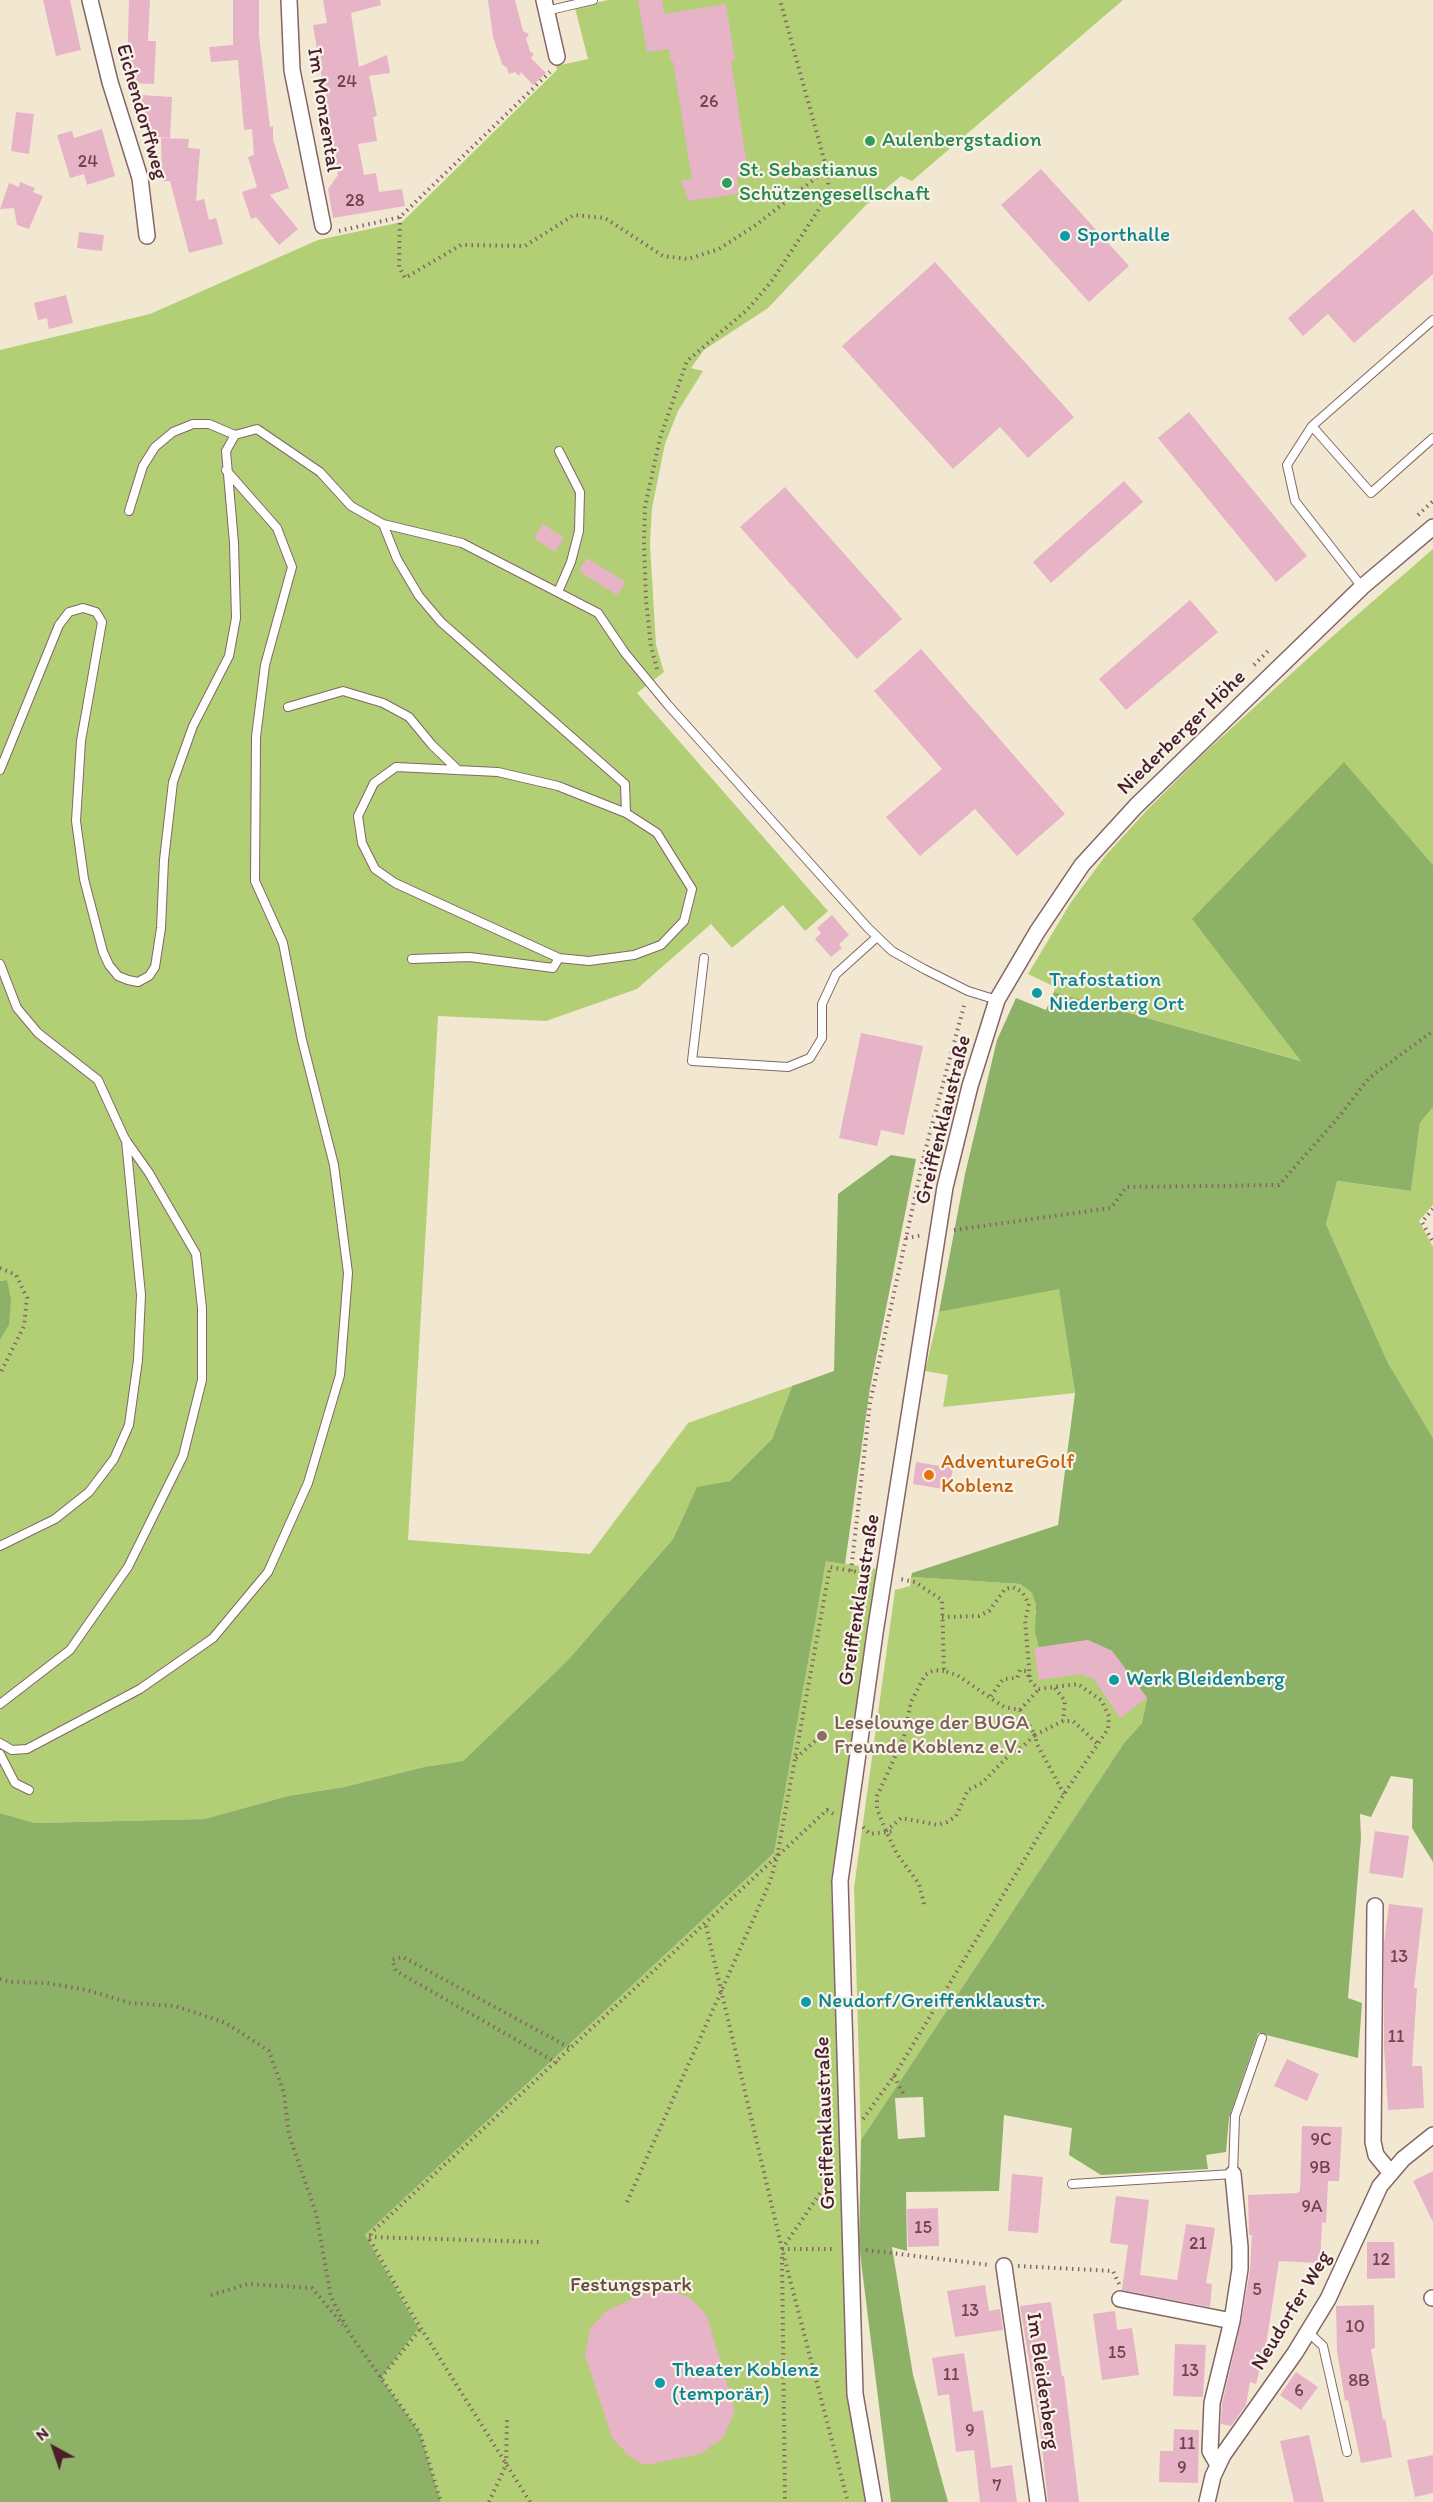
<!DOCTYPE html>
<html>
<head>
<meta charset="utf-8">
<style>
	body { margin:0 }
	#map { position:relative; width:1433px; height:2502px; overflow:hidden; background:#f2e8d1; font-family:Itim,sans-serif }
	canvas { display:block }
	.north { position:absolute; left:24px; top:2418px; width:60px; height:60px; -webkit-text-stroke:4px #f7f3e8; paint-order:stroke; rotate:320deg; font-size:16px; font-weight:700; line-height:24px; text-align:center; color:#4a1f2b }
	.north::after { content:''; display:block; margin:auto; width:21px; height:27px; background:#4a1f2b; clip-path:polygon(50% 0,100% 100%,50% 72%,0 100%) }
</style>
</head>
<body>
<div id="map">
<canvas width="1433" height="2502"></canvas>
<div class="north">N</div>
</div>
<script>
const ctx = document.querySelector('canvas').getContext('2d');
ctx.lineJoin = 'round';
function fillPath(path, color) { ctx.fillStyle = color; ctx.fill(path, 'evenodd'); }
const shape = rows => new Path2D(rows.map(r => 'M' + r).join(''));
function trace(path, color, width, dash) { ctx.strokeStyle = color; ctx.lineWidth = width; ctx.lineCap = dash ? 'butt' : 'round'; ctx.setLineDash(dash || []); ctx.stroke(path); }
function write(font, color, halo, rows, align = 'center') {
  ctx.font = font + ' Itim,sans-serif'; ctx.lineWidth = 4.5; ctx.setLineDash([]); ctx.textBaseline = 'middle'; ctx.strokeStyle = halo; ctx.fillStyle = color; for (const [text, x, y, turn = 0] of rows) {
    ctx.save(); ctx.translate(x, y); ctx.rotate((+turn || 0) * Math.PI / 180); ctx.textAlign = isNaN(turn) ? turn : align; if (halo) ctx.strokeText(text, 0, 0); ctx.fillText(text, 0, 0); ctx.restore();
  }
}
fillPath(shape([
	[608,0,1123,0,912,181,901,176,865,206,768,308,704,350,691,368,703,371,678,411,665,444,652,508,650,544,656,645,664,672,637,693,828,911,805,931,783,905,732,948,711,924,637,989,546,1021,438,1016,408,1540,590,1554,688,1423,792,1386,772,1439,730,1481,697,1488,673,1539,568,1660,463,1761,424,1767,344,1787,288,1796,204,1819,35,1823,0,1813,0,1340,9,1325,7,1280,0,1281,0,350,150,314,318,240,402,222,557,70,556,66,588,59,575,8],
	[1433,549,1433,865,1344,763,1302,1061,1054,992,1055,987,1028,974,1071,902,1106,855,1148,809,1202,755,1326,642],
	[1433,1107,1433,1205,1419,1221,1433,1247,1433,1438,1388,1363,1326,1224,1336,1181,1411,1191,1420,1123],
	[1059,1288,1075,1393,943,1407,948,1375,925,1371,939,1312],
	[826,1560,876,1569,831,1881,840,2130,870,2502,441,2502,420,2433,381,2378,365,2235,774,1853],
	[911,1577,1020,1584,1032,1593,1037,1604,1035,1614,1112,1651,1147,1698,1142,1723,1124,1743,861,2140,854,1888,895,1590,910,1586]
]), '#b2cf76');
fillPath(shape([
	[1344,762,1433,865,1433,1107,1420,1123,1411,1191,1337,1181,1326,1224,1388,1363,1433,1438,1433,1862,1412,1828,1413,1779,1391,1776,1371,1817,1360,1814,1361,1838,1348,1998,1362,2003,1358,2058,1258,2033,1229,2118,1226,2152,1206,2155,1208,2169,1101,2175,1069,2155,1072,2128,1004,2115,999,2191,906,2192,907,2251,892,2247,913,2375,948,2502,891,2502,859,2245,861,2140,1124,1743,1142,1723,1147,1698,1112,1651,1088,1640,1039,1647,1035,1633,1036,1604,1032,1593,1020,1584,911,1577,912,1573,1058,1525,1075,1393,1059,1289,939,1312,965,1174,997,1040,1016,998,1046,1010,1054,992,1301,1061,1192,919],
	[923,2097,925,2137,898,2139,895,2098],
	[891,1155,916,1159,870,1388,845,1564,826,1561,774,1853,365,2235,418,2328,381,2378,420,2433,441,2502,0,2502,0,1813,35,1823,204,1819,288,1796,344,1787,424,1767,463,1761,568,1660,673,1539,697,1487,730,1481,772,1439,792,1386,834,1371,838,1194],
	[7,1280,11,1299,9,1325,0,1340,0,1281]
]), '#8db267');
fillPath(shape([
	[43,0,70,0,81,50,56,56],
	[129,0,150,0,148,41,156,41,154,84,130,83,131,75,127,75],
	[233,0,259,0,259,35,270,127,273,126,273,140,289,188,270,195,298,229,279,245,256,217,251,219,242,192,257,187,248,157,254,155,252,129,244,130,238,60,211,62,209,47,233,45],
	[323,0,380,0,381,5,351,13,359,67,387,55,390,73,369,76,377,116,373,117,377,141,358,144,364,175,376,173,379,192,402,189,405,206,333,218,328,189,338,175,313,25,327,23],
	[488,0,515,0,523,31,529,34,526,39,530,51,534,54,531,58,546,73,533,85,521,72,519,76,515,72,509,74,507,68,502,64,493,37],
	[638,0,662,0,664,14,726,4,735,60,731,61,748,171,738,173,737,194,689,201,681,181,692,179,673,61,671,61,669,49,647,52],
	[142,95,172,97,170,138,147,136,148,127,143,127,145,112,141,112],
	[16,112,34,114,29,154,11,151],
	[102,129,115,176,87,185,84,174,70,178,57,135,72,131,74,138],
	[161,138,189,139,188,148,200,149,196,201,204,199,209,220,216,218,223,244,189,253,170,181,162,181],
	[1041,169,1129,266,1089,302,1001,205],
	[20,182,35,188,33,192,43,196,29,229,17,225,14,208,0,209,9,183,19,187],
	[1413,209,1433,232,1433,274,1354,343,1328,314,1303,336,1288,318],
	[79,232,104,235,102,251,77,248],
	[935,262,1074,417,1028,458,1000,427,953,469,842,346],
	[66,295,73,323,49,329,47,318,38,320,34,303],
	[1189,412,1307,556,1276,582,1158,438],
	[1124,481,1143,502,1051,583,1033,562],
	[785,487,902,619,857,659,740,527],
	[543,524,564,538,555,552,534,538],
	[587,558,626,582,617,595,579,571],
	[1190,600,1218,632,1126,710,1099,679],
	[921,649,1065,814,1017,856,975,809,920,856,886,817,942,769,874,691],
	[832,915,849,935,839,944,842,948,831,957,815,939,821,933,817,928],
	[861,1033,923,1046,904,1135,881,1130,877,1146,839,1138],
	[916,1462,953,1468,949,1490,913,1484],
	[1088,1640,1112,1651,1147,1698,1120,1718,1094,1679,1080,1674,1039,1680,1034,1648],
	[1375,1831,1409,1836,1403,1878,1369,1873],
	[1389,1904,1423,1908,1414,1988,1417,1988,1412,2066,1422,2066,1424,2108,1388,2110,1384,2047,1384,1943],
	[1287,2059,1319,2074,1307,2101,1274,2086],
	[1302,2126,1342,2127,1339,2181,1328,2181,1326,2223,1322,2222,1320,2263,1279,2261,1266,2345,1256,2384,1250,2382,1246,2405,1231,2426,1221,2424,1222,2404,1241,2323,1250,2270,1252,2235,1249,2235,1248,2195,1297,2193,1300,2191],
	[1433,2171,1433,2222,1413,2181],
	[1012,2174,1043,2177,1038,2233,1008,2231],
	[1116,2196,1149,2200,1140,2275,1177,2280,1186,2224,1215,2228,1206,2283,1212,2284,1210,2307,1122,2290,1128,2245,1110,2243],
	[938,2208,939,2246,908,2247,907,2209],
	[1367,2242,1394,2242,1395,2278,1367,2279],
	[985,2285,989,2311,1000,2309,1003,2330,955,2337,947,2291],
	[658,2287,689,2297,707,2316,735,2411,723,2438,700,2454,645,2465,630,2457,612,2438,585,2355,590,2329,606,2311],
	[1051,2302,1062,2376,1064,2376,1079,2502,1048,2502,1039,2420,1020,2306],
	[1374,2305,1375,2348,1371,2349,1383,2420,1385,2419,1392,2457,1361,2463,1348,2400,1345,2401,1337,2351,1336,2306],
	[1115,2311,1117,2330,1132,2328,1139,2375,1102,2380,1093,2314],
	[1175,2344,1206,2345,1203,2397,1173,2396],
	[964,2353,973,2412,983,2410,991,2468,1012,2465,1017,2502,980,2502,974,2450,956,2452,949,2394,938,2396,932,2358],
	[1296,2372,1318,2387,1301,2410,1280,2395],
	[1174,2429,1199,2430,1198,2483,1159,2482,1160,2451,1173,2451],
	[1309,2435,1324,2502,1294,2502,1280,2441],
	[1433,2455,1433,2493,1415,2497,1407,2460]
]), '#e6b3c7');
const service = shape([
	[546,11,593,0],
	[1312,426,1371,493,1433,438],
	[129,511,143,466,155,447,173,432,193,424,209,424,235,435],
	[383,524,397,559,419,596,441,622,625,784,626,813,558,786,498,772,396,767,374,783,358,816,362,843,375,869,395,883,559,958,589,961,634,955,661,945,684,921,692,889,657,833,626,813],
	[1362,587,1295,501,1287,465,1312,426,1433,320],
	[558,592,571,562,579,531,580,492,559,451],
	[288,707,343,691,383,703,409,717,432,745,458,770],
	[0,770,59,625,69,612,83,608,96,612,102,622,81,741,76,821,84,879,103,952,109,965,118,976,128,980,138,982,149,976,155,967,161,928,164,860,173,782,193,726,229,656,236,618,234,543,226,451,235,435,257,429,320,472,351,506,383,524,462,543,598,613,625,653,668,705,868,928,892,951,924,969,968,991,997,1000],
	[704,958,692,1061,788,1067,810,1058,822,1038,822,1004,836,974,877,937],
	[412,959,470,957,553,968,559,958],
	[0,964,17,1008,38,1033,98,1080,125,1139,149,1173,196,1254,202,1308,202,1380,183,1456,128,1567,70,1650,0,1704],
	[0,1546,55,1519,89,1492,114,1459,129,1425,138,1360,141,1295,126,1140],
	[0,1743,12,1750,27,1749,140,1689,213,1638,268,1572,308,1483,340,1375,348,1273,334,1165,302,1040,283,943,255,881,256,737,265,665,292,567,277,528,226,470],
	[0,1754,15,1783,29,1790],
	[1072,2184,1233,2174,1235,2116,1262,2038],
	[1308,2332,1323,2346,1347,2452]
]);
const minor = shape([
	[90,0,110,82,140,178,147,236],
	[289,0,292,70,323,226],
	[544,0,557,57],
	[1375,1906,1373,2142,1376,2155,1390,2172],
	[1004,2266,1038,2502],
	[1432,2298,1433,2298],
	[1120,2299,1232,2321],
	[1218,2465,1210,2451,1212,2403,1232,2321,1240,2269,1240,2247,1233,2174],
	[874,2502,855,2394,840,1881,875,1633,945,1187,970,1086,997,1000,1037,932,1082,865,1136,806,1362,587,1433,527],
	[1207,2502,1213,2476,1223,2455,1295,2353,1328,2299,1380,2186,1403,2159,1433,2135]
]);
trace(service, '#856565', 10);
trace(minor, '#856565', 18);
trace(shape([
	[400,217,399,267,405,278,461,245,525,246,574,215,605,218,663,256,688,259,719,249,756,225,826,170],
	[339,231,400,217,550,72],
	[1418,515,1433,501],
	[1254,665,1268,651],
	[657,669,651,647,646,600,644,542,645,507,660,438,687,361,747,310,771,282,829,194,827,170,780,0],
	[1433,1209,1422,1222,1433,1242],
	[954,1230,1111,1208,1126,1187,1279,1185,1337,1119,1369,1078,1433,1031],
	[906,1238,923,1235],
	[0,1268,16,1275,27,1298,24,1326,0,1374],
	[851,1571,870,1403,925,1151,965,1002],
	[942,1617,979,1616,989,1611,1005,1589,1013,1587,1022,1592,1029,1604,1025,1621,1030,1678],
	[1055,1688,1065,1701,1063,1721],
	[1020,1710,1039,1689],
	[796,1758,815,1741],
	[1064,1794,1037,1744,1035,1735,1063,1721,1073,1721,1098,1744],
	[863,1827,870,1834,895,1831],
	[886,1831,901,1818,938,1825,947,1822,956,1816,968,1790,982,1783,1013,1751,1021,1748,1035,1735,1020,1710,1004,1707,957,1675,944,1671,942,1600,915,1582,900,1579],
	[924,1904,919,1884,897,1854,886,1831,877,1809,877,1796,904,1737,911,1702,925,1675,934,1670,944,1671],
	[706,1926,782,2249,848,2502],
	[0,1979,9,1982,47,1983,87,1990,130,2003,175,2006,226,2023,269,2051,284,2093,289,2135,316,2213,331,2297,349,2332],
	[557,2063,396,1971,392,1960,403,1957,572,2049],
	[894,2076,905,2097],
	[863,2119,894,2076,1064,1794,1108,1729,1109,1716,1101,1700,1078,1684,1039,1689,1031,1682,1026,1671,1020,1670,1017,1678,1003,1679,991,1696],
	[627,2202,770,1882,777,1857,830,1567,869,1574],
	[369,2237,540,2242],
	[782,2249,832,2176],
	[782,2249,835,2249],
	[866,2250,990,2265],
	[782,2257,785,2502],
	[1018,2266,1113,2271,1119,2284],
	[211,2295,248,2284,312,2288,343,2325],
	[348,2331,420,2433,441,2502],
	[381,2378,421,2328],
	[489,2502,506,2465,507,2420],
	[530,2502,412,2314,370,2240,371,2233,827,1810,835,1815]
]), '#856565', 4, [1.5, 4.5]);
trace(service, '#fff', 8);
trace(minor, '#fff', 15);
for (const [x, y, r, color] of [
	[870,141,6,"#2e9e5b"],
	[727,183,6,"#2e9e5b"],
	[1065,236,6,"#0f9aa8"],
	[1037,993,6,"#0f9aa8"],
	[929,1475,6,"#e8710a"],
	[1114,1680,6,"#0f9aa8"],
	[822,1736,6,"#8d6e63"],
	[806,2002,6,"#0f9aa8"],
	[660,2383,6,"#0f9aa8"]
]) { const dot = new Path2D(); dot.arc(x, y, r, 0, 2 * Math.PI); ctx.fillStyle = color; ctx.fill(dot); trace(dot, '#f7f3e8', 2); }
write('18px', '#714452', null, [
	["24",347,82],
	["26",709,102],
	["24",88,162],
	["28",355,201],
	["13",1399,1957],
	["11",1396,2037],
	["9C",1321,2140],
	["9B",1320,2168],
	["9A",1312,2207],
	["15",923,2228],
	["21",1198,2244],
	["12",1381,2260],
	["5",1257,2290],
	["13",970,2311],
	["10",1355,2327],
	["15",1117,2353],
	["13",1190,2371],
	["11",951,2375],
	["8B",1359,2381],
	["6",1299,2391],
	["9",970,2431],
	["11",1187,2444],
	["9",1182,2468],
	["7",997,2486]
]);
write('21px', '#4a1f2b', '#f7f3e8', [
	["Im Monzental",323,110,81],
	["Eichendorffweg",141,112,74],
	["Niederberger Höhe",1182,733,-44],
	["Greiffenklaustraße",944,1120,-76],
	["Greiffenklaustraße",860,1600,-81],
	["Greiffenklaustraße",826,2123,-92],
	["Neudorfer Weg",1292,2311,-59],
	["Im Bleidenberg",1042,2381,82]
]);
write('21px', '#27864d', '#f7f3e8', [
	["Aulenbergstadion",882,141],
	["St. Sebastianus",739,171],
	["Schützengesellschaft",739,195]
], 'left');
write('21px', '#0d838f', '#f7f3e8', [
	["Sporthalle",1077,236],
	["Trafostation",1049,981],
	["Niederberg Ort",1049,1005],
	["Werk Bleidenberg",1126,1680],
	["Neudorf/Greiffenklaustr.",818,2002],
	["Theater Koblenz",672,2371],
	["(temporär)",672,2395]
], 'left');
write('21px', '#c56008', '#f7f3e8', [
	["AdventureGolf",941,1463],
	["Koblenz",941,1487]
], 'left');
write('21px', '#785e54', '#f7f3e8', [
	["Leselounge der BUGA",834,1724],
	["Freunde Koblenz e.V.",834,1748]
], 'left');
write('21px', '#644b3e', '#f7f3e8', [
	["Festungspark",631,2286]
]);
</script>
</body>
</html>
